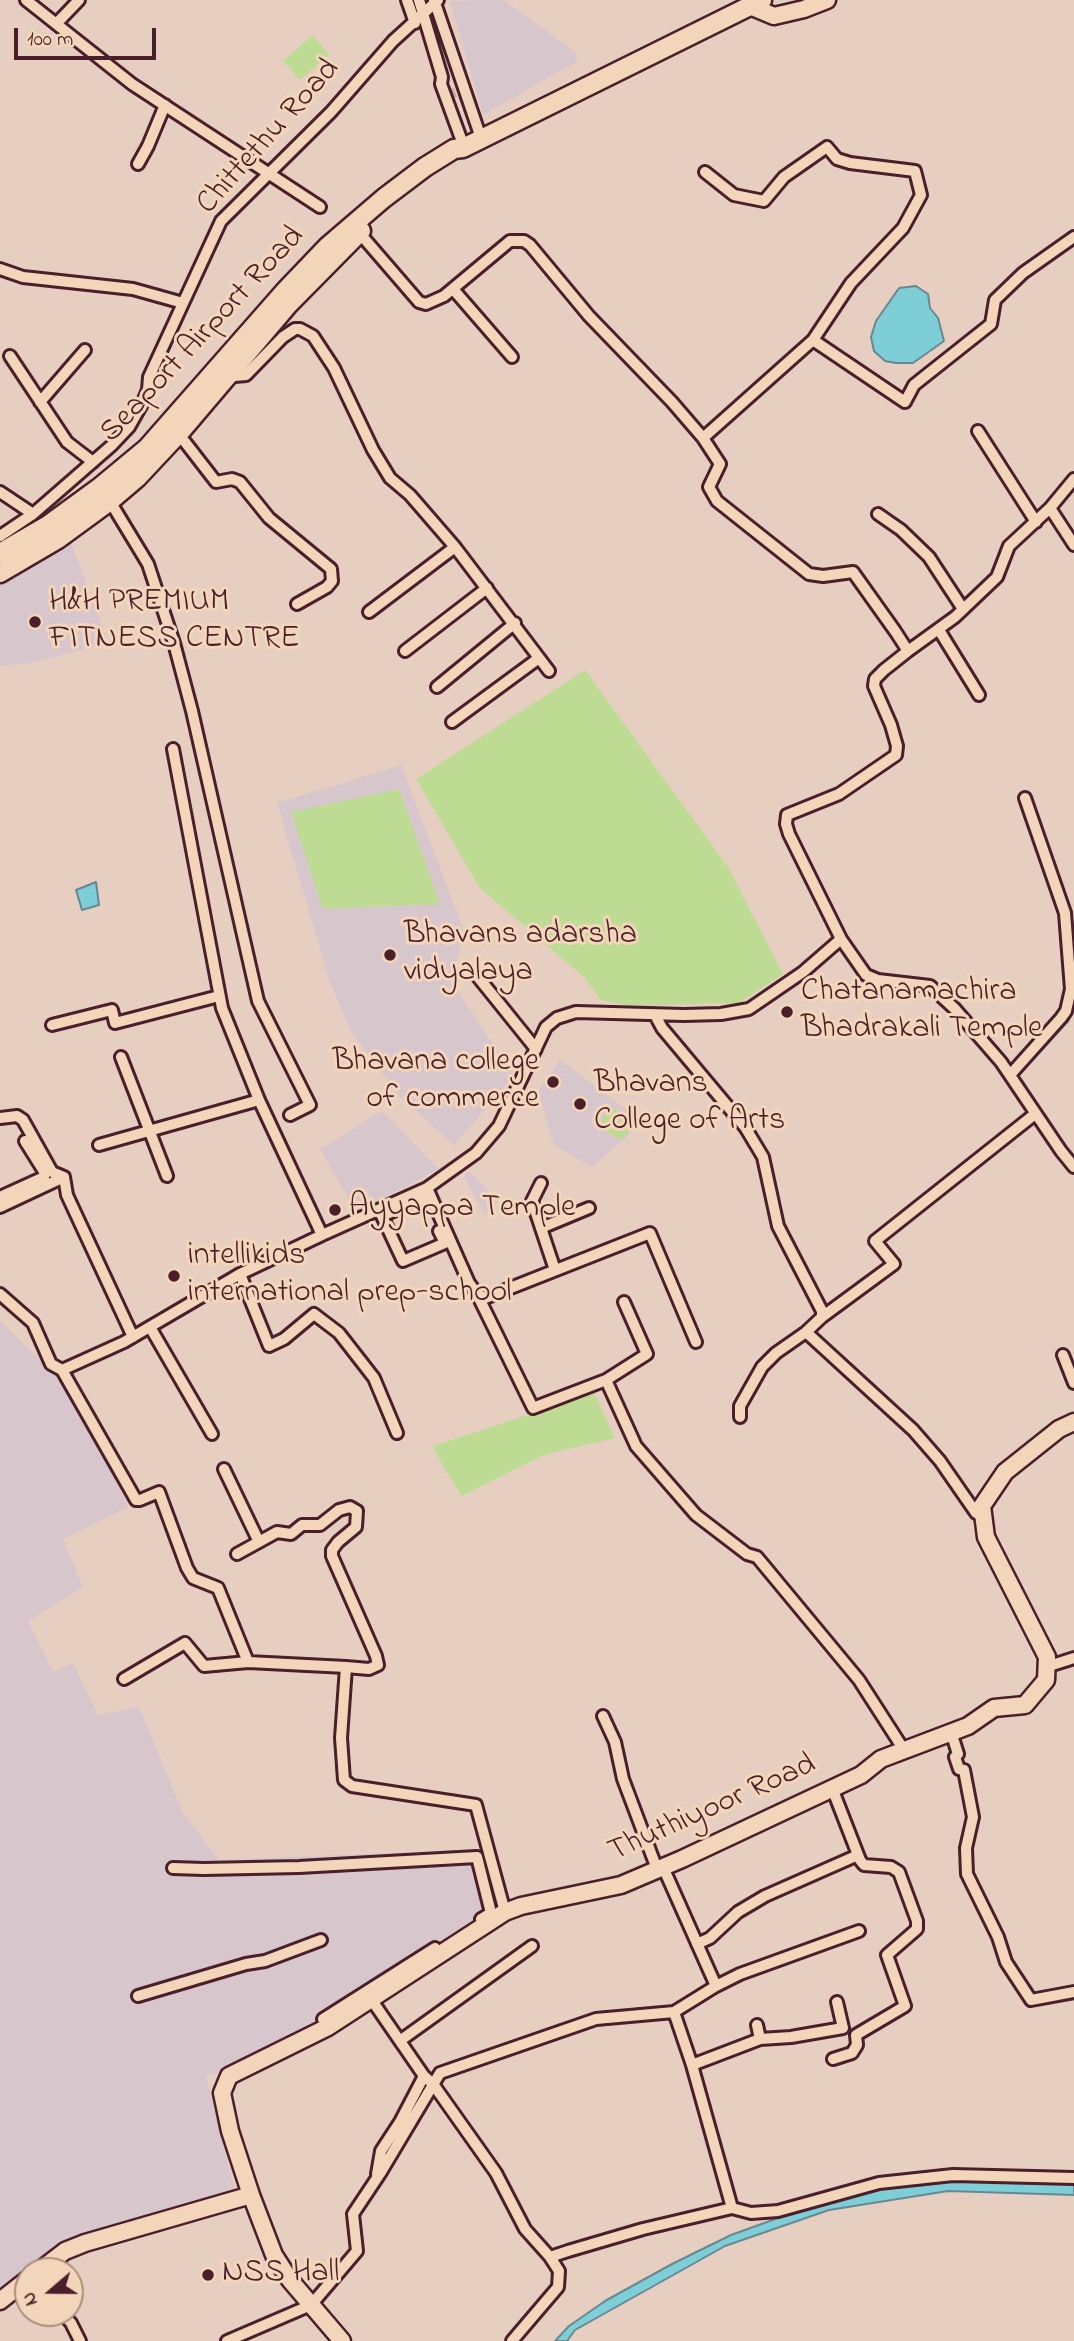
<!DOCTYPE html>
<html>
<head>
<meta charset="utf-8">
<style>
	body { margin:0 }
	#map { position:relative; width:1074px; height:2341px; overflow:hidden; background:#e6cfc1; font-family:"Indie Flower",sans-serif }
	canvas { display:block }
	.north { position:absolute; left:14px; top:2257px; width:70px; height:70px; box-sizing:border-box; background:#f3d6b9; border:2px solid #af8d80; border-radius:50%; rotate:250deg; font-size:19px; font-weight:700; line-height:28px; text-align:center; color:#4a1f2b }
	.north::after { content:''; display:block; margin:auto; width:24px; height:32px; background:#4a1f2b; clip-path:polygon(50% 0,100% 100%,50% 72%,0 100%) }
	.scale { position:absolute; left:14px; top:28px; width:142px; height:32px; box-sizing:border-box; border:4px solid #4a1f2b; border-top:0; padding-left:9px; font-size:21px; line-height:24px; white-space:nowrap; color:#4a1f2b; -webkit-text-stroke:5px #f3d6b9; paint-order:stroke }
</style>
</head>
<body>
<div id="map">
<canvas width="1074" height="2341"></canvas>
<div class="north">N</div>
<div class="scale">100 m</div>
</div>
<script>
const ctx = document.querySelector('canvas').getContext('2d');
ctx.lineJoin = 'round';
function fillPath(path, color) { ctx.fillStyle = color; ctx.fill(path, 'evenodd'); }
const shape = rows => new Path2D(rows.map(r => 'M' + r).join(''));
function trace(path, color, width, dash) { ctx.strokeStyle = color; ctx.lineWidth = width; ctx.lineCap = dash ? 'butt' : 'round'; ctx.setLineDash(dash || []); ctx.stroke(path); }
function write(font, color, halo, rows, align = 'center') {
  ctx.font = font + ' "Indie Flower",sans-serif'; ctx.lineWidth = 6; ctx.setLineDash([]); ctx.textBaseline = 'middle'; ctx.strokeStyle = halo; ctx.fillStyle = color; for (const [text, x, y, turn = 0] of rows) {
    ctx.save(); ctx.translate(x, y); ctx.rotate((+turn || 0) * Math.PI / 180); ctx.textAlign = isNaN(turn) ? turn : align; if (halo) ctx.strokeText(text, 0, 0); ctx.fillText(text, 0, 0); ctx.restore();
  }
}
fillPath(shape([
	[504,0,577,53,576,62,483,115,450,1],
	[70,539,108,643,31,663,0,666,0,582],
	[401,765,464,931,452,982,514,1076,454,1145,399,1096,350,1030,329,979,277,803],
	[560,1060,635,1116,632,1132,592,1167,554,1145,538,1092],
	[382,1111,439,1169,356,1212,320,1149],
	[468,1170,499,1201,485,1214,464,1177],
	[0,1321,55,1374,90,1426,128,1507,63,1539,83,1587,28,1621,53,1671,73,1663,98,1715,139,1707,183,1813,219,1860,481,1849,499,1911,329,2022,239,2068,206,2076,236,2195,51,2253,0,2291]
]), '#d7c6cb');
fillPath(shape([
	[313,35,329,55,300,80,283,61],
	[585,670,728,867,783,974,739,1003,629,1006,601,1000,585,978,480,888,416,779],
	[399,789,440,904,323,909,291,812],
	[610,1105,630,1120,630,1131,621,1140,598,1127],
	[594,1393,615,1438,544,1455,462,1496,445,1470,433,1446]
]), '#bedb93');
const water = shape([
	[916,286,928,294,930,308,938,318,944,341,913,363,896,363,885,361,874,351,871,337,876,321,899,288,916,286],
	[96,882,99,905,82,910,76,890,96,882],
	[959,2179,1074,2182,1074,2195,948,2191,829,2210,725,2246,575,2330,567,2341,555,2341,569,2326,605,2301,672,2264,731,2235,800,2210,877,2188,959,2179]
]);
fillPath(water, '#7dced6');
trace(water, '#698892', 2);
trace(shape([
	[1017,1077,1068,1021,1074,1007]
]), '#698892', 2.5);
trace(shape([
	[449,89,453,101]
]), '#c7aca3', 10, [10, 5]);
const street = shape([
	[26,0,132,84,320,207],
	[407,0,415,23],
	[419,0,442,77,441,84,464,147],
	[434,0,481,138],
	[56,24,79,0],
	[138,164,148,146,165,105],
	[356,229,419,302,426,304,444,296,510,241,524,241,530,245,589,316,672,402,703,438,720,464,709,487,717,501,809,574,823,576,853,572,895,631,908,651,884,670,875,679,874,686,891,725,897,746,896,755,839,794,787,815,786,824,789,834,841,939],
	[0,269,23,277,133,289,183,303],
	[453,289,512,357],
	[813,340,905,402,914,385,991,324,995,300,1023,273,1074,237],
	[10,356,67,442,93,462],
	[228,370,235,376,246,375,283,337,295,329,300,329,313,336,334,368,373,450,390,478,410,495,455,547,549,671],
	[40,402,85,350],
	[978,431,1036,522],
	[703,438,813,340,851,283,903,228,921,195,915,171,850,163,837,159,827,147,784,177,764,201,734,195,705,172],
	[185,442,216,482,232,479,240,482,269,518,331,569,332,581,327,587,297,604],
	[0,492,33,514],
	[108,498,148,564,174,643,192,711,258,1001,310,1105,290,1115],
	[1050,508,1074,545],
	[878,514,901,530,929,557,963,609],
	[0,536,33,514,111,446,129,427,142,404,148,390,149,377,221,221,331,112,393,41,438,0],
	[369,612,455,547],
	[939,630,979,695],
	[405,651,487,588],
	[908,651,955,617,997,577,1009,546,1050,508,1074,479],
	[437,687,515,623],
	[452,722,539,658],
	[173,749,222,1008,259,1100,322,1235,427,1188,476,1153,499,1126,546,1027,557,1018,576,1012,684,1015,721,1014,749,1009,803,972,841,939,866,975,878,980,930,986,955,1009,1001,1062,1061,1151,1074,1167],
	[478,977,536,1049],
	[655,1015,662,1028,745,1127,763,1157,778,1226,822,1311,822,1317,806,1332,913,1430,940,1461,976,1513,983,1516],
	[52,1025,112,1010,115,1023,219,996],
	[121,1057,167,1176],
	[1010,1075,1061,1018,1066,1011,1071,989,1065,913,1025,798],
	[0,1118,17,1116,23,1120,52,1172,64,1177,67,1195,133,1337],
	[99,1145,259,1100],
	[541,1183,532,1201,555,1270],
	[427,1188,469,1283,477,1294,485,1298,650,1233,696,1342],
	[0,1197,44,1177,45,1173,25,1141],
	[424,1198,382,1216,403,1261,445,1243,439,1231],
	[0,1207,64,1177],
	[541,1228,589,1208],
	[240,1274,269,1346,284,1339,314,1314,339,1333,374,1378,397,1433],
	[0,1294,33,1323,51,1364,62,1370,124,1342,240,1274,322,1235],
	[477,1294,533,1408,606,1380,636,1446,696,1515,747,1554,757,1557,859,1680,904,1750],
	[822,1317,894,1264,875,1241,1035,1114],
	[150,1327,212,1434],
	[1063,1355,1074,1383],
	[62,1370,136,1500,140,1500,159,1492,187,1568,193,1578,218,1588,248,1662,346,1667,341,1738,344,1780,352,1786,476,1805,505,1912],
	[606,1380,647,1354,624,1302],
	[740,1417,740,1406,762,1367,776,1353,806,1332],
	[224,1469,259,1542],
	[237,1554,277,1532,291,1534,302,1525,320,1525,339,1510,350,1507,357,1511,356,1527,338,1542,332,1550,332,1556,376,1656,378,1665,369,1669,346,1667],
	[1046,1667,1074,1658],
	[124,1679,185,1643,204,1666,248,1662],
	[603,1716,615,1742,623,1779,657,1869],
	[951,1732,958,1754,955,1757,959,1769,964,1770,973,1817,966,1848,967,1874,998,1937,1006,1962,1031,2000,1074,1992],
	[832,1788,860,1860,864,1865,891,1867,899,1872,917,1921,917,1929,887,1955,905,2006,856,2035,857,2045,852,2053,833,2059],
	[663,1867,716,1986],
	[173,1868,204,1869,299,1867,477,1857,491,1913,481,1919],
	[697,1944,710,1938,738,1912,765,1896,858,1855],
	[138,1996,246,1964,265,1961,321,1940],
	[371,1999,424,2076,433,2084,496,2173,525,2229,550,2257],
	[674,2012,716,1986,740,1974,859,1931],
	[328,2027,323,2019,435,1948],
	[760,2039,791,2037,843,2028,837,2002],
	[401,2040,532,1946],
	[692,2065,732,2208],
	[377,2174,381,2151,400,2122,424,2076],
	[62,2313,71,2323,80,2341],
	[227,2341,311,2305,357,2251,353,2214,381,2172,440,2073,596,2019,674,2012,692,2065,760,2039,757,2025],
	[512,2341,558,2287,559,2271,550,2257,568,2251,643,2229,732,2208,751,2213,778,2211,879,2183,953,2175,1074,2178]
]);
const secondary = shape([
	[750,6,774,16,804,9,827,0],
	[39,2271,65,2251,85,2243,251,2195],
	[0,2301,28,2279],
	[342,2341,290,2280,274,2255,251,2195,230,2131,222,2093,229,2076,328,2027,505,1912,521,1906,621,1885,682,1859,861,1775,881,1759,968,1726,994,1708,1025,1705,1046,1680,1047,1657,986,1537,982,1506,1005,1472,1059,1429,1074,1422]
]);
const primary = shape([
	[0,553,48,525,100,487,147,448,285,291,328,246,384,198,425,167,454,149,463,148,762,0],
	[0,573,58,539,110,501,137,478,181,431,288,305,361,231]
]);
trace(street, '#4a1f2b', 16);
trace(secondary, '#4a1f2b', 21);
trace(primary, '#4a1f2b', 23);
trace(street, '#f3d6b9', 10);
trace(secondary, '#f3d6b9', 16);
trace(primary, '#f3d6b9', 18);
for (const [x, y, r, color] of [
	[35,622,7,"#4a1f2b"],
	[390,955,7,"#4a1f2b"],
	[787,1012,7,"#4a1f2b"],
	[553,1082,7,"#4a1f2b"],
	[580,1104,7,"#4a1f2b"],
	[335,1210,7,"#4a1f2b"],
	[174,1276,7,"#4a1f2b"],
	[208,2275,7,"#4a1f2b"]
]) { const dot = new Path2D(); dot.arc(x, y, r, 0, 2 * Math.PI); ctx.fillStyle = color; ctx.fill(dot); trace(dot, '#f3d6b9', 2.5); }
write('32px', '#4a1f2b', '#f3d6b9', [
	["Chittethu Road",270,138,-48],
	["Seaport Airport Road",204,336,-47],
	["Thuthiyoor Road",713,1810,-24]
]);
write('32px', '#4a1f2b', '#f3d6b9', [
	["H&H PREMIUM",49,604],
	["FITNESS CENTRE",49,641],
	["Bhavans adarsha",404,937],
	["vidyalaya",404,974],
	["Chatanamachira",801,994],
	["Bhadrakali Temple",801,1031],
	["Bhavana college",539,1064,"right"],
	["of commerce",539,1101,"right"],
	["Bhavans",594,1086],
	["College of Arts",594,1123],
	["Ayyappa Temple",349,1210],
	["intellikids",188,1258],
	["international prep-school",188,1295],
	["NSS Hall",222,2275]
], 'left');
</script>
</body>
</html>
